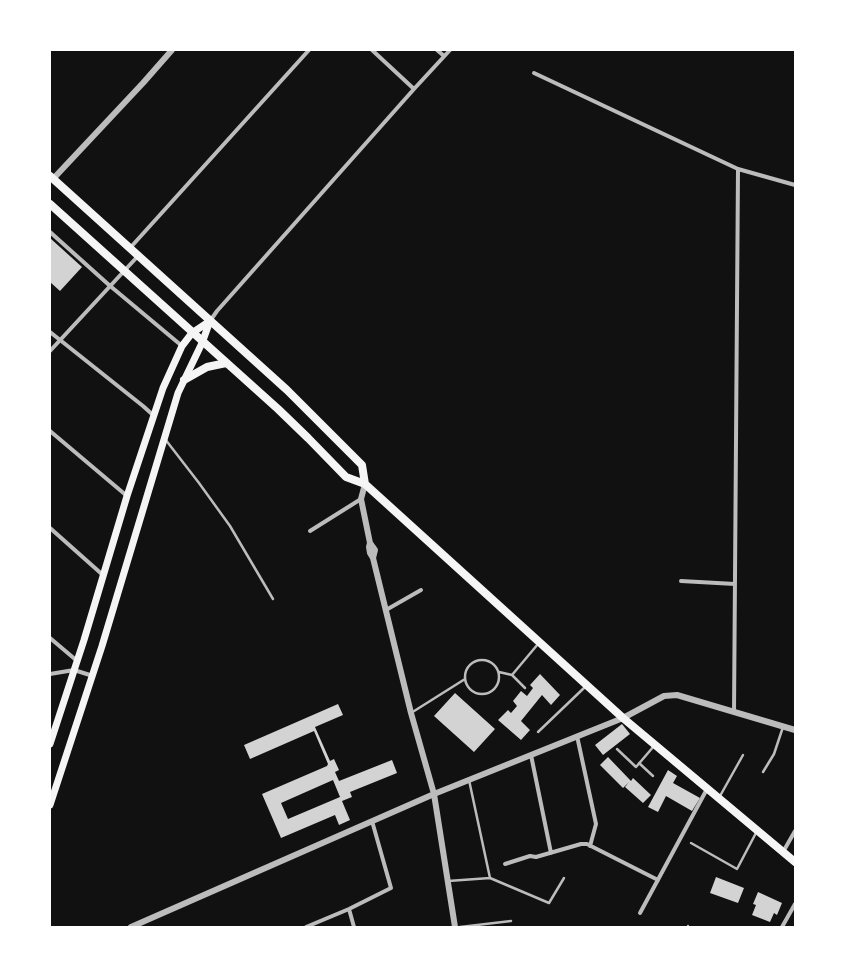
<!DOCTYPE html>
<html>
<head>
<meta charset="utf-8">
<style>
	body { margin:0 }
	#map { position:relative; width:845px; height:977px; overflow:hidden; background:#111; font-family:"Space Grotesk",sans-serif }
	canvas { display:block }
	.frame { position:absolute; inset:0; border:51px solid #fff; pointer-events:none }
</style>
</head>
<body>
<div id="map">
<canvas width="845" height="977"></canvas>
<div class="frame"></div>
</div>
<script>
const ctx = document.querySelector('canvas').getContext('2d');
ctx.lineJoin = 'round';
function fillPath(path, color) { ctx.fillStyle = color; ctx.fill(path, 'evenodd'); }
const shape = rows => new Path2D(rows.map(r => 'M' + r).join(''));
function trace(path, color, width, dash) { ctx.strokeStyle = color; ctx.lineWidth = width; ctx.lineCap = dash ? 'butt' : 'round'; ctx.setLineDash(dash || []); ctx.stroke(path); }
fillPath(shape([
	[50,238,82,267,60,291,50,282],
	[540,674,560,695,551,705,542,695,521,721,530,730,521,740,498,720,508,710,511,713,517,706,513,701,521,691,527,696,533,688,530,685],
	[455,693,495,729,474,752,434,716],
	[338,704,343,715,315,727,330,761,334,759,339,770,335,772,339,781,392,760,397,773,350,792,352,797,342,801,350,820,339,825,335,815,281,838,262,794,327,766,328,764,314,731,250,759,244,745],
	[333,780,340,797,288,819,281,803],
	[622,724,630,734,603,755,595,745],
	[608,757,631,781,633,778,651,795,643,803,625,787,629,782,623,788,600,765],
	[668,770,677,776,673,783,700,798,692,811,666,796,658,812,648,807],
	[716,877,744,888,738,903,710,893],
	[758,892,782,903,777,915,774,913,770,922,752,915,756,905,753,904]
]), '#d3d3d3');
trace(shape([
	[165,439,199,483,230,526,273,599],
	'465 677a17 17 0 1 1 34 0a17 17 0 1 1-34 0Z',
	[499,672,512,675],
	[525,688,512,675,538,644],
	[411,713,465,679],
	[538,732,585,687],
	[617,749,636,767,654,746],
	[639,763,653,776],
	[763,772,774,754,783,727],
	[469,780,490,878],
	[720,796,743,755],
	[691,843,737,869,757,831],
	[448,881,490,878,549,903,564,878],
	[460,927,511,921],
	[688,927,688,926]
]), '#bcbcbc', 2.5);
trace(shape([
	[372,50,414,89],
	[437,50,444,56],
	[534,73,738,169,795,185],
	[50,232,109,285,182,346],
	[130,248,309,50],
	[210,321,217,311,414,89,450,50],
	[50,332,143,406,153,415],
	[50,351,138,256],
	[50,431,127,496],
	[50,528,104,576],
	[310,531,361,499],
	[681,581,735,584],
	[386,610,421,590],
	[50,638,76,660],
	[50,674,74,670,93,676],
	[734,712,738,169],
	[577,736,596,824,590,846],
	[531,755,551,853],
	[783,852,795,831],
	[505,864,530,856,536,857,581,844,587,844,658,880],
	[349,909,354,927],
	[640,913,707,789],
	[306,927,349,909,391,888,372,821],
	[782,927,795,904]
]), '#bcbcbc', 4);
trace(shape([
	[53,179,143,83,172,50],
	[365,484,361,499,370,543,369,547,370,553,373,558,411,713,434,794,455,927],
	[370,543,375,550,373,558],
	[131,927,434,794,623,718,664,696,677,695,795,730]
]), '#bcbcbc', 6);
trace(shape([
	[50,744,84,640,127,496,163,388,182,346,192,333,210,321],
	[50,805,102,646,178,393,202,343,210,321]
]), '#f5f5f5', 7);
trace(shape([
	[50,176,287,390,362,465,365,484],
	[50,204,278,409,308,438,346,477,365,484,623,718,795,862],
	[184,380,207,367,226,363]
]), '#f5f5f5', 8);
</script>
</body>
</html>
